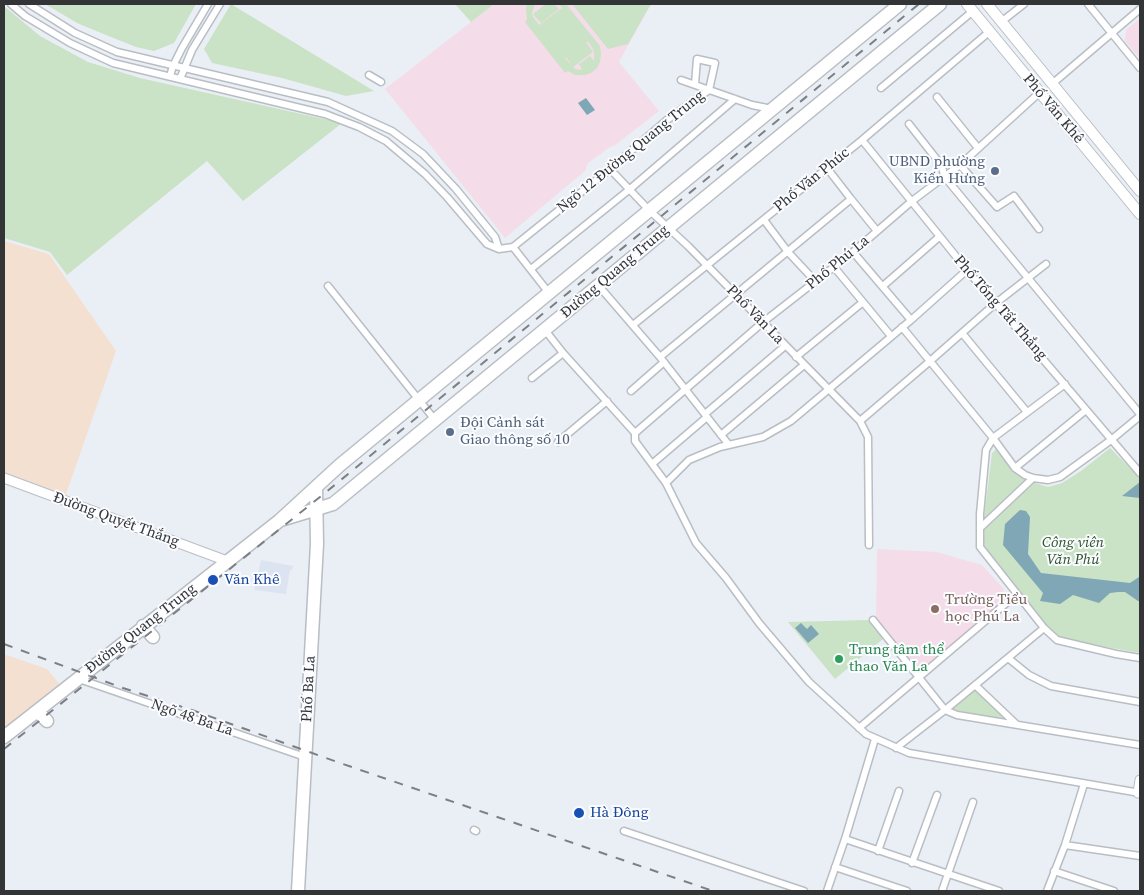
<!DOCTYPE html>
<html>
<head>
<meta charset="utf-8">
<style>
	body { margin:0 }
	#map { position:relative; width:1144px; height:895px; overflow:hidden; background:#eaeff6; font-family:"Source Serif 4",serif }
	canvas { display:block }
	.frame { position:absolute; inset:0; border:5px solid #323436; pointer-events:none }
</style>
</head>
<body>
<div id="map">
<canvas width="1144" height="895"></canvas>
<div class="frame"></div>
</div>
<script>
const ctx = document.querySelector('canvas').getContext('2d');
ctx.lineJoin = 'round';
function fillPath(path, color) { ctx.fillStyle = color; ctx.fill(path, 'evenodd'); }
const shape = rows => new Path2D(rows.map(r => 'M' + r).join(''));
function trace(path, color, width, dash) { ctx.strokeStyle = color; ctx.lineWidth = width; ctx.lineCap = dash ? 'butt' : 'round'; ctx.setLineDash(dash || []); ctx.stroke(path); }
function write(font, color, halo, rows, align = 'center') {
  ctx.font = font + ' "Source Serif 4",serif'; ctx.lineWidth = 4; ctx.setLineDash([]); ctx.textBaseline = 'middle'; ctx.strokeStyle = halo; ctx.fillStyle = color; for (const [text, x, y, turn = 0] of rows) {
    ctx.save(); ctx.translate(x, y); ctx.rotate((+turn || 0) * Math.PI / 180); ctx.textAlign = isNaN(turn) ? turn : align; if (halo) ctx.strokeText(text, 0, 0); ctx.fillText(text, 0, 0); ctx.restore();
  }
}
fillPath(shape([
	[261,560,293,566,292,570,290,570,286,594,254,590]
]), '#dce4f2');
fillPath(shape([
	[4,241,49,254,116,351,65,497,4,474],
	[4,654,47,669,61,686,4,730]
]), '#f4e0d1');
fillPath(shape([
	[494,4,572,4,580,14,651,4,619,62,659,111,614,146,610,147,588,163,585,171,505,238,385,89],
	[1140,18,1140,59,1125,41,1126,30],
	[877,549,937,552,982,565,1004,589,1002,602,928,667,914,666,876,617]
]), '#f4dde8');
fillPath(shape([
	[45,4,196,4,174,43,154,51,136,47,106,35,77,23],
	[231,4,374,91,346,96,282,78,212,63,204,49],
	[455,4,494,4,471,22],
	[527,4,535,4,532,13,533,17,539,25,562,8,559,4,566,4,600,46,601,54,600,62,597,68,591,73,585,75,575,75,568,71,565,73,525,22,527,20,526,10],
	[588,41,594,51,594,61,590,56,579,64,582,70,575,69,565,58,566,57,573,67,593,52,586,42],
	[546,4,554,4,559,9,541,23,533,14],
	[572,4,651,4,628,44,608,49],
	[4,6,40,36,88,62,140,78,342,123,243,201,207,161,67,275,50,252,4,238],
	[997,448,1015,470,1035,483,1048,487,1062,483,1081,471,1110,448,1140,478,1140,653,1060,639,1047,626,983,546,982,534,992,453],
	[868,620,883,639,835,679,788,622],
	[975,689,1008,719,958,712,952,708]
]), '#cae2c6');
fillPath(shape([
	[586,98,595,110,587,115,578,103],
	[1140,482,1140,498,1122,496],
	[1020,510,1026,511,1030,517,1028,554,1041,573,1130,583,1139,577,1140,554,1140,601,1138,601,1125,592,1118,592,1110,593,1099,603,1073,595,1060,604,1040,601,1043,593,1003,545,1005,524],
	[801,623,807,629,811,625,819,634,808,643,795,628]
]), '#7fa7b6');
const street = shape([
	[11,4,25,16,70,43,113,63,325,114,359,127,386,141,425,174,447,197,487,244,499,249,513,247,610,169,667,120,709,90],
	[29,4,75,33,117,52,328,102,392,131,423,154,456,189,495,237,499,249],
	[1088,4,1140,68],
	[1001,22,1024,4],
	[369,75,381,82],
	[170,76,173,66,182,48,208,4],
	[180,79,192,50,220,4],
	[681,80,752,105,772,109],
	[695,84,697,59,715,63,709,90],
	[1052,84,1140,9],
	[881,88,973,11],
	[937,97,978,148],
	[909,124,942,166,944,176,1140,414],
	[862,140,967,270,1140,473],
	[960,165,997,207,1014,196,1039,229],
	[827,168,851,199,877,231],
	[610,169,649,210,688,246,860,421,868,437,869,545],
	[764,220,788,252,816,282],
	[513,247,549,293],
	[853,252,911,320],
	[834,267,891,336],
	[531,269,630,189,735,99],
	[598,285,660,357,729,445],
	[328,286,435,420],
	[883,286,939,237],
	[633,325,862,140,989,32],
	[902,327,993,438,1015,468,1025,475,1033,478,1048,480,1060,477,1111,440,1140,416],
	[545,330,563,353,635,433],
	[962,333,1027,412],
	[660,357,851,199],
	[796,357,863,302],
	[532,378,563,353],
	[1065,384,993,438,986,450,980,514,980,547,1044,628,1057,640,1116,654,1140,658],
	[631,391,664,362],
	[705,414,785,346],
	[860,421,929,362,996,303,1046,264],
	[635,433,635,441,666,483,696,543,726,578,759,623,809,682,866,734,909,753,1140,793],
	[635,433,762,323,853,252,912,201,960,165,1039,93],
	[721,435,804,365],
	[558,442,607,401],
	[652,464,707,417],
	[1015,468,1086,410],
	[666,483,689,460,720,447,763,437,791,421,911,320,967,270],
	[980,528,1033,478],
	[873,620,945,710,957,715,1140,745],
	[1008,658,1029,675,1051,686,1140,702],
	[79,679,305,757],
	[975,685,1016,724],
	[859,728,1017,594],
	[896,748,945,710,1044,628],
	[474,830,476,831],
	[624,831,804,891],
	[845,839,999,891],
	[1065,845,1140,856],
	[878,851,899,791],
	[912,863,937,795],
	[835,867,907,891],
	[1054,871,1114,891],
	[827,891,845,839,875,739],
	[942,891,973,802],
	[1047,891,1065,845,1084,784]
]);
const secondary = shape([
	[4,478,227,561],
	[1138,793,1140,780]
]);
const primary = shape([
	[967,4,1140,214],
	[987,4,1140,191]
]);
const highway = shape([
	[284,519,333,504,940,4],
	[143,626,153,637],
	[37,711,47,721],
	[4,737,279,521,340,465,900,4],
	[298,891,317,544,316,487]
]);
trace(street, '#b9bec5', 9);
trace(secondary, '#b9bec5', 11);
trace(primary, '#b9bec5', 12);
trace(highway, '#b9bec5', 15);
trace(street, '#fff', 6);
trace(secondary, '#fff', 9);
trace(primary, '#fff', 10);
trace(highway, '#fff', 12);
trace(shape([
	[4,644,123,688,192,710,340,763,713,891],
	[4,749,325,493,919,4]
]), '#7c7f83', 2, [9, 9]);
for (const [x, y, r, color] of [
	[995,171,5,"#5c6f8a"],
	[450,432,5,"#5c6f8a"],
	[213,580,6,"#1a4fb4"],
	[935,609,5,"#8d6e63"],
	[839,659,5,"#2e9e5b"],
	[579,813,6,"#1a4fb4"]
]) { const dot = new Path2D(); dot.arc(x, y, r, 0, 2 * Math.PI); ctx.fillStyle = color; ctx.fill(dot); trace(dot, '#fafcff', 2); }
write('15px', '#323436', '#fafcff', [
	["Phố Văn Khê",1053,109,50],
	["Ngõ 12 Đường Quang Trung",631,152,-39],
	["Phố Văn Phúc",812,180,-39],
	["Phố Phú La",838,263,-39],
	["Đường Quang Trung",615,272,-40],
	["Phố Tống Tất Thắng",1000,308,49],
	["Phố Văn La",755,315,46],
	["Đường Quyết Thắng",116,520,20],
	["Đường Quang Trung",141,629,-38],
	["Phố Ba La",309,689,-87],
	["Ngõ 48 Ba La",192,718,19]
]);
write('15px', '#4e5e75', '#fafcff', [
	["UBND phường",985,162],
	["Kiến Hưng",985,179],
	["Đội Cảnh sát",460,423,"left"],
	["Giao thông số 10",460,440,"left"]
], 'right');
write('italic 15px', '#2c5027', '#fafcff', [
	["Công viên",1073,543],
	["Văn Phú",1073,560]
]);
write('15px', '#164399', '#fafcff', [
	["Văn Khê",224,580],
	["Hà Đông",590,813]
], 'left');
write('15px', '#785e54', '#fafcff', [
	["Trường Tiểu",945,600],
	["học Phú La",945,617]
], 'left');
write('15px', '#27864d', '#fafcff', [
	["Trung tâm thể",849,650],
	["thao Văn La",849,667]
], 'left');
</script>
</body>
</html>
